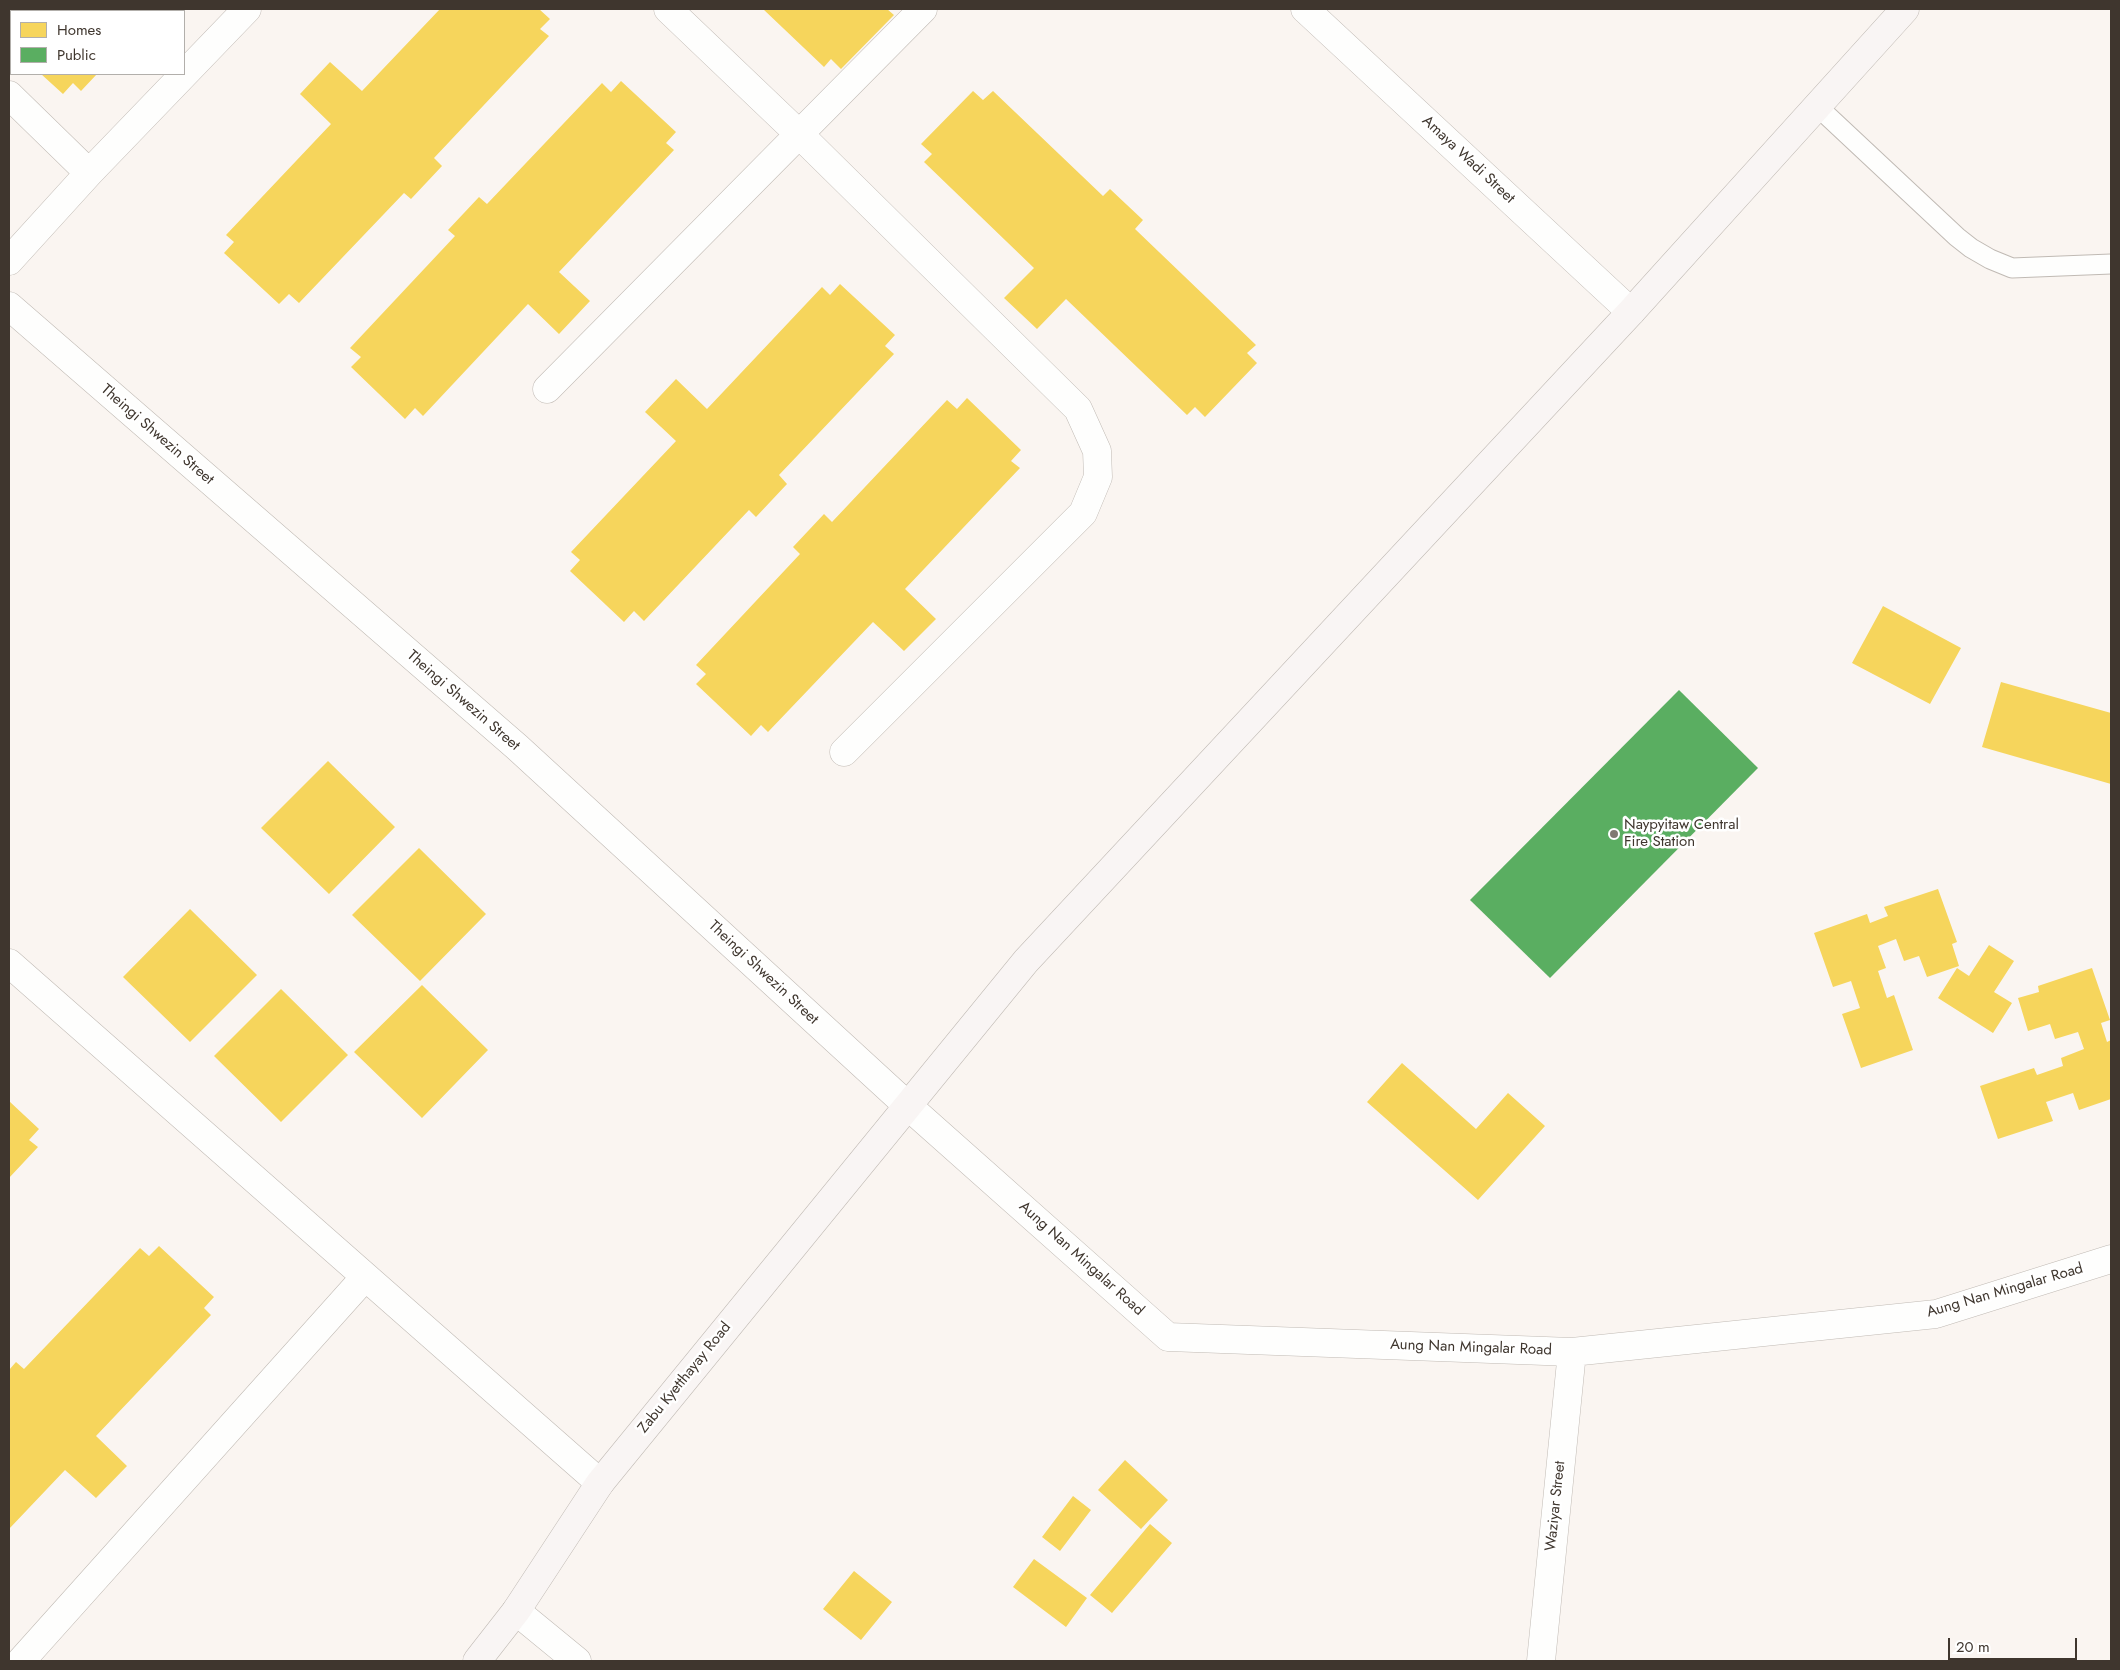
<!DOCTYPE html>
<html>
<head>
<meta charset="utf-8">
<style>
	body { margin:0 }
	#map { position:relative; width:2120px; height:1670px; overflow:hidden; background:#faf5f1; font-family:Jost,sans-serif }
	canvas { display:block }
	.frame { position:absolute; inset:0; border:10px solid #3f362e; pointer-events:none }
	.legend { position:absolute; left:10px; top:10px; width:175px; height:65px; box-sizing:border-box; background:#fff; border:1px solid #b2afab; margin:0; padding:6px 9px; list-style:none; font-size:15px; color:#3f362e }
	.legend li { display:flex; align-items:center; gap:10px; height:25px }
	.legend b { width:25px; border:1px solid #b2afab }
	.scale { position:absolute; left:1948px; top:1638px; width:129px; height:22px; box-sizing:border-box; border:2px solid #3f362e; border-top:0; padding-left:6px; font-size:15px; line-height:18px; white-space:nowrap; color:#3f362e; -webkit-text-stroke:4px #fff; paint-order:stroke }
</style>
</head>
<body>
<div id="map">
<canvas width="2120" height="1670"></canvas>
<div class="frame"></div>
<ul class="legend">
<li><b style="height:14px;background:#f6d55c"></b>Homes</li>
<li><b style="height:14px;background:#5aae61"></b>Public</li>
</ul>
<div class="scale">20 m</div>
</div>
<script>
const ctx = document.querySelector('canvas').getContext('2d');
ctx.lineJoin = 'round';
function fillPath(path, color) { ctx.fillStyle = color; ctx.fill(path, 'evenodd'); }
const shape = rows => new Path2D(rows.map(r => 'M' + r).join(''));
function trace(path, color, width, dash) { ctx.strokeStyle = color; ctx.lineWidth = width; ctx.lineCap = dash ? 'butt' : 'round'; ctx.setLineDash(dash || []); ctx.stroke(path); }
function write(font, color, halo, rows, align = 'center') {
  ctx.font = font + ' Jost,sans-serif'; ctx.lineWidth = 5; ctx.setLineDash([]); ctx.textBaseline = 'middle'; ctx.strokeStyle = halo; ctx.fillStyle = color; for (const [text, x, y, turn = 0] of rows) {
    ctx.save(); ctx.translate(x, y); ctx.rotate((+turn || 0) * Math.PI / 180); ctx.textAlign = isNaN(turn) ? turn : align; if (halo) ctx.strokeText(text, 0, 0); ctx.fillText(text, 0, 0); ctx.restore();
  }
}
fillPath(shape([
	[22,9,159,9,156,11,20,11],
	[440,9,539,9,550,19,540,29,549,36,434,158,442,166,411,199,404,193,299,303,289,294,279,304,224,253,234,242,226,235,331,124,300,94,330,62,362,91],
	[763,9,887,9,894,15,841,69,831,59,824,67],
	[41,74,97,74,81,91,73,83,63,94],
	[621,81,676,132,666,143,674,150,559,272,590,301,559,334,528,304,423,416,415,408,405,419,351,367,361,357,350,348,455,236,448,230,479,197,487,204,602,83,611,92],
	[973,91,983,100,993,91,1103,196,1110,189,1143,220,1135,229,1256,345,1247,353,1257,363,1205,417,1195,407,1187,415,1066,299,1037,329,1004,298,1034,268,924,162,932,154,921,144],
	[840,284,895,335,885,346,894,354,779,475,787,484,756,517,749,510,644,621,634,611,624,622,570,571,580,560,571,552,676,441,645,412,676,379,707,409,822,287,830,295],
	[967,398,1021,450,1011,461,1020,468,905,589,936,619,904,651,873,622,768,732,761,725,751,736,696,684,706,674,696,665,800,554,793,547,824,514,832,522,947,400,957,409],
	[1883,606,1961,648,1930,704,1852,663],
	[2001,682,2111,713,2111,784,1982,747],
	[328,761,395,827,329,894,261,828],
	[419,848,486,914,420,981,352,915],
	[1938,889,1957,942,1952,944,1959,966,1927,977,1919,956,1904,961,1896,939,1878,946,1886,968,1878,971,1887,998,1894,995,1913,1050,1861,1068,1842,1014,1860,1008,1851,981,1833,987,1814,933,1867,914,1870,923,1888,916,1884,907],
	[190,909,257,975,190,1042,123,977],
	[1989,945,2014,961,1994,992,2012,1003,1993,1033,1938,998,1957,968,1969,976],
	[2092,968,2110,1020,2101,1023,2107,1042,2111,1040,2111,1099,2079,1110,2073,1093,2046,1102,2053,1121,1998,1139,1980,1086,2034,1068,2037,1075,2063,1066,2061,1058,2084,1049,2078,1032,2055,1039,2050,1024,2028,1031,2018,998,2039,992,2038,986],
	[422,985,488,1050,422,1118,354,1052],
	[281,989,348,1055,281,1122,214,1056],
	[1402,1063,1476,1129,1508,1093,1545,1126,1478,1200,1367,1102],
	[9,1101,39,1129,29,1140,38,1147,9,1178],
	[159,1246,214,1297,204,1308,211,1315,96,1436,127,1466,96,1498,65,1470,9,1529,9,1370,16,1362,24,1369,140,1248,149,1256],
	[1125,1460,1168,1500,1141,1529,1098,1490],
	[1073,1496,1091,1510,1060,1551,1042,1537],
	[1150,1524,1172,1543,1112,1613,1090,1595],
	[1034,1559,1087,1598,1066,1627,1013,1587],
	[854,1571,892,1602,861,1640,823,1609]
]), '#f6d55c');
fillPath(shape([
	[1679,690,1758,768,1550,978,1470,900]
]), '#5aae61');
const service = shape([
	[1817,106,1957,237,1971,248,1990,259,2012,268,2111,264]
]);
const minor = shape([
	[668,9,799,134,1078,409,1097,451,1098,477,1083,513,844,752],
	[1305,9,1631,312],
	[9,95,89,173,247,9],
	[9,261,89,173],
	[9,306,517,747,908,1106,1168,1337,1572,1352,1936,1314,2111,1259],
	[547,389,923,9],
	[9,963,600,1483],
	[516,1611,577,1661],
	[21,1661,365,1277],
	[1541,1661,1572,1352]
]);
const secondary = shape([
	[477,1661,516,1611,600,1483,1026,961,1631,312,1905,9]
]);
trace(service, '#c0bab4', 21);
trace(minor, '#c0bab4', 29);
trace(secondary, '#c0bab4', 29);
trace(service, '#fefefd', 19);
trace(minor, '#fefefd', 28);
trace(secondary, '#f9f5f4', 28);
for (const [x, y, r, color] of [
	[1614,834,5,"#807972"]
]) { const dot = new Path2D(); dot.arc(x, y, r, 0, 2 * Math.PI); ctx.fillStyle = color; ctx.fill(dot); trace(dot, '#fff', 2); }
write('15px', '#3f362e', '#fff', [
	["Amaya Wadi Street",1468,160,43],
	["Theingi Shwezin Street",157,435,41],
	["Theingi Shwezin Street",463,701,41],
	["Theingi Shwezin Street",763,973,43],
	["Aung Nan Mingalar Road",1081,1259,42],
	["Aung Nan Mingalar Road",2005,1291,-16],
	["Aung Nan Mingalar Road",1471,1348,2],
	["Zabu Kyetthayay Road",685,1378,-51],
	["Waziyar Street",1556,1506,-84]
]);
write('15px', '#3f362e', '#fff', [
	["Naypyitaw Central",1624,825],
	["Fire Station",1624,842]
], 'left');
</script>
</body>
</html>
